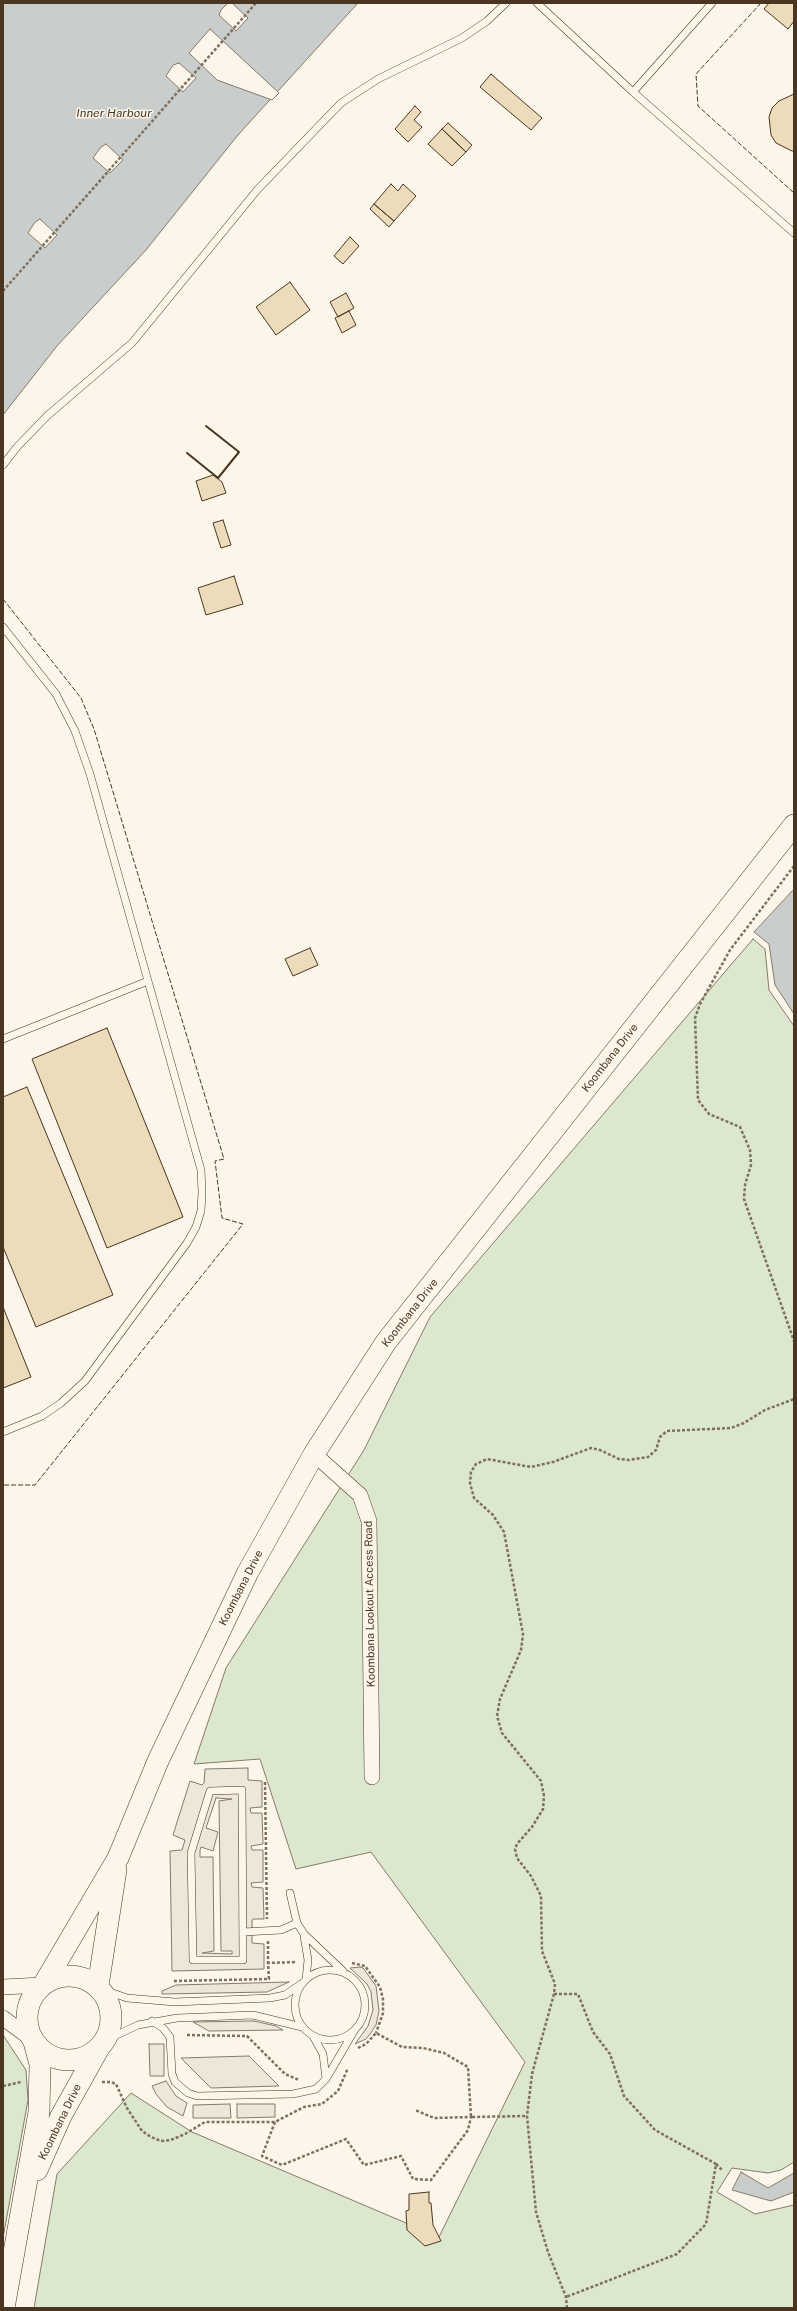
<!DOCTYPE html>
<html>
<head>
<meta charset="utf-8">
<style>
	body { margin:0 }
	#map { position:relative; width:797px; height:2311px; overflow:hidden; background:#fbf6e9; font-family:"Public Sans",sans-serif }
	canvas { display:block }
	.frame { position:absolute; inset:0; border:4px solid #4a3520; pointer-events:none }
</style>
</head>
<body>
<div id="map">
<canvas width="797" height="2311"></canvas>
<div class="frame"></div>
</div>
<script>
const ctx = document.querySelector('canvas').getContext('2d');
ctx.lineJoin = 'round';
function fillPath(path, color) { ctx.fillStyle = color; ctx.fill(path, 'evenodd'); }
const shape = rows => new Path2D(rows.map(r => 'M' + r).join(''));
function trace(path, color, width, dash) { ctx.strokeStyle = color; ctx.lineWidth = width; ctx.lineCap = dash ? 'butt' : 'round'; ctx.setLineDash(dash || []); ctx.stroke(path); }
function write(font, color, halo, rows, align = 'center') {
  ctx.font = font + ' "Public Sans",sans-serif'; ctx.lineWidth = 3; ctx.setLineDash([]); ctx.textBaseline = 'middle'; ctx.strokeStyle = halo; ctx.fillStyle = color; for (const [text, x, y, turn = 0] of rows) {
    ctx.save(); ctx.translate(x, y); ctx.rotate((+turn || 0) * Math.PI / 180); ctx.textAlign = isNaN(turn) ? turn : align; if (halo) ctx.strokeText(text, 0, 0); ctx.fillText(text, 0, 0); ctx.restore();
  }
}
const green = shape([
	[753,939,765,949,769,990,794,1026,794,2162,781,2170,768,2173,732,2168,717,2192,755,2214,794,2205,794,2308,34,2308,57,2174,131,2093,192,2132,439,2237,525,2062,371,1852,296,1869,260,1759,194,1764,226,1668,364,1450,430,1317,753,939],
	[3,2035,26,2070,28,2100,3,2238,3,2035]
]);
fillPath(green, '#dce7d0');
trace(green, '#887966', 1);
const parking = shape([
	[248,1768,248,1780,262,1781,262,1807,250,1808,251,1813,262,1813,263,1844,251,1846,252,1850,263,1850,263,1882,251,1883,252,1887,263,1888,264,1919,253,1919,252,1921,252,1943,264,1944,264,1969,172,1971,170,1851,182,1850,185,1840,173,1835,190,1781,202,1785,204,1783,205,1769,248,1768],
	[216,1798,232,1799,219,1801,221,1951,232,1951,232,1954,202,1953,214,1951,213,1857,200,1857,200,1850,201,1847,213,1851,218,1832,206,1828,216,1798],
	[360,1967,363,1968,376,1986,379,2011,376,2025,370,2034,366,2039,355,2044,368,2026,373,2010,371,1992,367,1984,350,1968,360,1967],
	[289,1982,267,1992,162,1994,162,1991,176,1985,289,1982],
	[254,2021,276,2026,283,2030,209,2031,193,2022,254,2021],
	[149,2044,164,2044,164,2076,150,2076,149,2044],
	[249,2056,279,2086,211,2088,181,2058,249,2056],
	[166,2081,176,2096,187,2103,183,2116,167,2107,156,2094,152,2086,166,2081],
	[230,2104,231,2118,193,2118,193,2105,230,2104],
	[237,2104,275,2104,275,2117,237,2118,237,2104]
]);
fillPath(parking, '#ede7d9');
trace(parking, '#887966', 1);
const water = shape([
	[3,3,358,3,238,135,146,250,57,346,3,415,3,3],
	[794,889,794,1014,775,985,769,944,754,932,794,889],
	[741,2172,768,2188,794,2173,794,2192,771,2201,732,2190,741,2172]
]);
fillPath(water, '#c9cecd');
trace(water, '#887966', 1);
const pier = shape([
	[228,3,232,3,248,18,236,31,219,15,221,10,228,3],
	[210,29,279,93,272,100,217,80,189,53,210,29],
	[179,63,196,78,183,92,166,76,173,65,179,63],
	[106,144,123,160,110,173,93,158,101,147,106,144],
	[40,219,57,235,45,248,28,233,35,222,40,219]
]);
fillPath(pier, '#fbf6e9');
trace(pier, '#887966', 1);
const building = shape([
	[769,3,794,3,794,21,788,29,764,9,769,3],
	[491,74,542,118,531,130,480,87,491,74],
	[794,94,794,151,792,151,776,143,771,135,769,117,772,108,779,101,794,94],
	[415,106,421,112,414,120,422,127,408,142,395,129,415,106],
	[448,123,472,145,466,152,442,129,448,123],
	[442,129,466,152,452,166,428,144,442,129],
	[391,184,398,191,403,184,416,196,394,221,374,204,391,184],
	[374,204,394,221,389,227,370,209,374,204],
	[350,237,359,246,343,264,334,256,350,237],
	[290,282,310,310,276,335,256,307,290,282],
	[346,293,354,308,338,317,330,302,346,293],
	[349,311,356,325,342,333,335,318,349,311],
	[213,475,222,482,226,493,202,501,196,481,213,475],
	[223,520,231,545,221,548,213,523,223,520],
	[234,576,243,604,206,615,198,588,234,576],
	[310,948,318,965,293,976,285,959,310,948],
	[107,1028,183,1217,107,1248,32,1059,107,1028],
	[27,1087,113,1295,36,1327,3,1247,3,1097,27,1087],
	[3,1307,31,1377,3,1388,3,1307],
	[429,2192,429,2203,431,2203,433,2225,441,2241,425,2246,407,2230,406,2211,409,2210,409,2194,429,2192]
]);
fillPath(building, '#ecdcbc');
trace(building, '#4a3520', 1);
const service = shape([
	[537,3,633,92,794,233],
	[633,92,712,3],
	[3,465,17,447,47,416,132,343,258,189,341,103,378,79,462,38,487,21,506,3],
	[3,627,56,694,75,731,90,774,201,1170,202,1192,201,1211,196,1227,187,1243,85,1381,61,1403,42,1416,3,1432],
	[3,1039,148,981],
	[242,1790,243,1960,193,1960,191,1853,210,1791,242,1790],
	[290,1893,297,1923,304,1934,343,1971],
	[243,1932,281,1930,297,1923],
	[304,1936,308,1960,306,1979],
	'295 2005a35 35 0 1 1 70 0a35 35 0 1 1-70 0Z',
	[101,1989,127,1998,175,2002,270,1998,285,1995,301,1984],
	[152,2021,163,2028,170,2037,172,2074,175,2082,188,2093,197,2096,293,2094,316,2089,326,2079,354,2031],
	[313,2036,323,2054,326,2079],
	[104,2041,138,2025,177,2018,253,2015,302,2027]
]);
const minor = shape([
	[314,1454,360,1495,369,1521,372,1777],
	[3,1987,42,1985],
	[3,2018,33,2040]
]);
const secondary = shape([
	'27 2018a42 42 0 1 1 84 0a42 42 0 1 1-84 0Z',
	[45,1982,118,1858,158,1761,248,1572,314,1454,386,1342,794,825],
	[98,1986,116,1870],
	[37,2170,61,2116,99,2048],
	[4,2308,39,2112,40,2064,34,2042]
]);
trace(service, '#4a3520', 8);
trace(minor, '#4a3520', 16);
trace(secondary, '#4a3520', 22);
trace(shape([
	[3,291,256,3],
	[794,866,730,950,700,1004,695,1018,698,1100,709,1114,740,1127,750,1150,751,1165,745,1185,744,1199,794,1341],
	[265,1782,267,1919],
	[268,1941,268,1963],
	[352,1963,365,1966,380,1987,383,1999,383,2013,376,2033],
	[174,1981,269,1979,268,1963,296,1962],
	[554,1994,578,1994,593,2032,610,2054,624,2096,655,2130,716,2164,706,2224,677,2254,566,2297],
	[187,2035,247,2036,285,2074,299,2080],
	[358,2048,366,2044,376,2033,402,2047,423,2048,444,2053,468,2067,471,2117,527,2116],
	[102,2082,111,2082,116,2084,127,2108,142,2131,151,2137,161,2141,171,2140,185,2134,205,2122,275,2122,304,2107,322,2104,338,2091,348,2068],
	[3,2086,21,2082],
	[275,2122,262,2156,282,2165,346,2139,364,2165,401,2156,413,2179,431,2180,468,2130,471,2117,434,2118,415,2110],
	[716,2164,723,2171],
	[567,2308,566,2297,548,2252,536,2212,527,2116,532,2074,554,1994,555,1984,542,1951,541,1896,531,1876,517,1858,515,1849,517,1844,532,1827,543,1809,544,1796,541,1781,502,1733,497,1716,500,1699,521,1650,523,1634,504,1532,493,1515,474,1498,470,1483,471,1472,476,1464,487,1459,531,1467,553,1462,591,1448,600,1450,619,1459,629,1460,648,1457,656,1450,660,1437,667,1431,731,1428,744,1423,765,1410,794,1399]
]), '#7f6f5c', 2.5, [3, 2]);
trace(service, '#fbf6e9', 7);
trace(minor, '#fbf6e9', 15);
trace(secondary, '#fbf6e9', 21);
trace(shape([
	[761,3,696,74,698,106,794,193],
	[3,599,81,698,94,729,224,1159,215,1161,222,1218,243,1224,35,1485,3,1485]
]), '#4a3520', 1, [5, 2]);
trace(shape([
	[187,453,218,478,239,452,206,426]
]), '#4a3520', 2);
write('11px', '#4a3520', '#fbf6e9', [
	["Koombana Drive",610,1058,-52],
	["Koombana Drive",410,1313,-52],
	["Koombana Drive",241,1588,-63],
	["Koombana Lookout Access Road",370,1604,-91],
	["Koombana Drive",60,2122,-64]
]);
write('italic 12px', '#4a3520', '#fbf6e9', [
	["Inner Harbour",114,113]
]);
</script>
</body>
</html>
